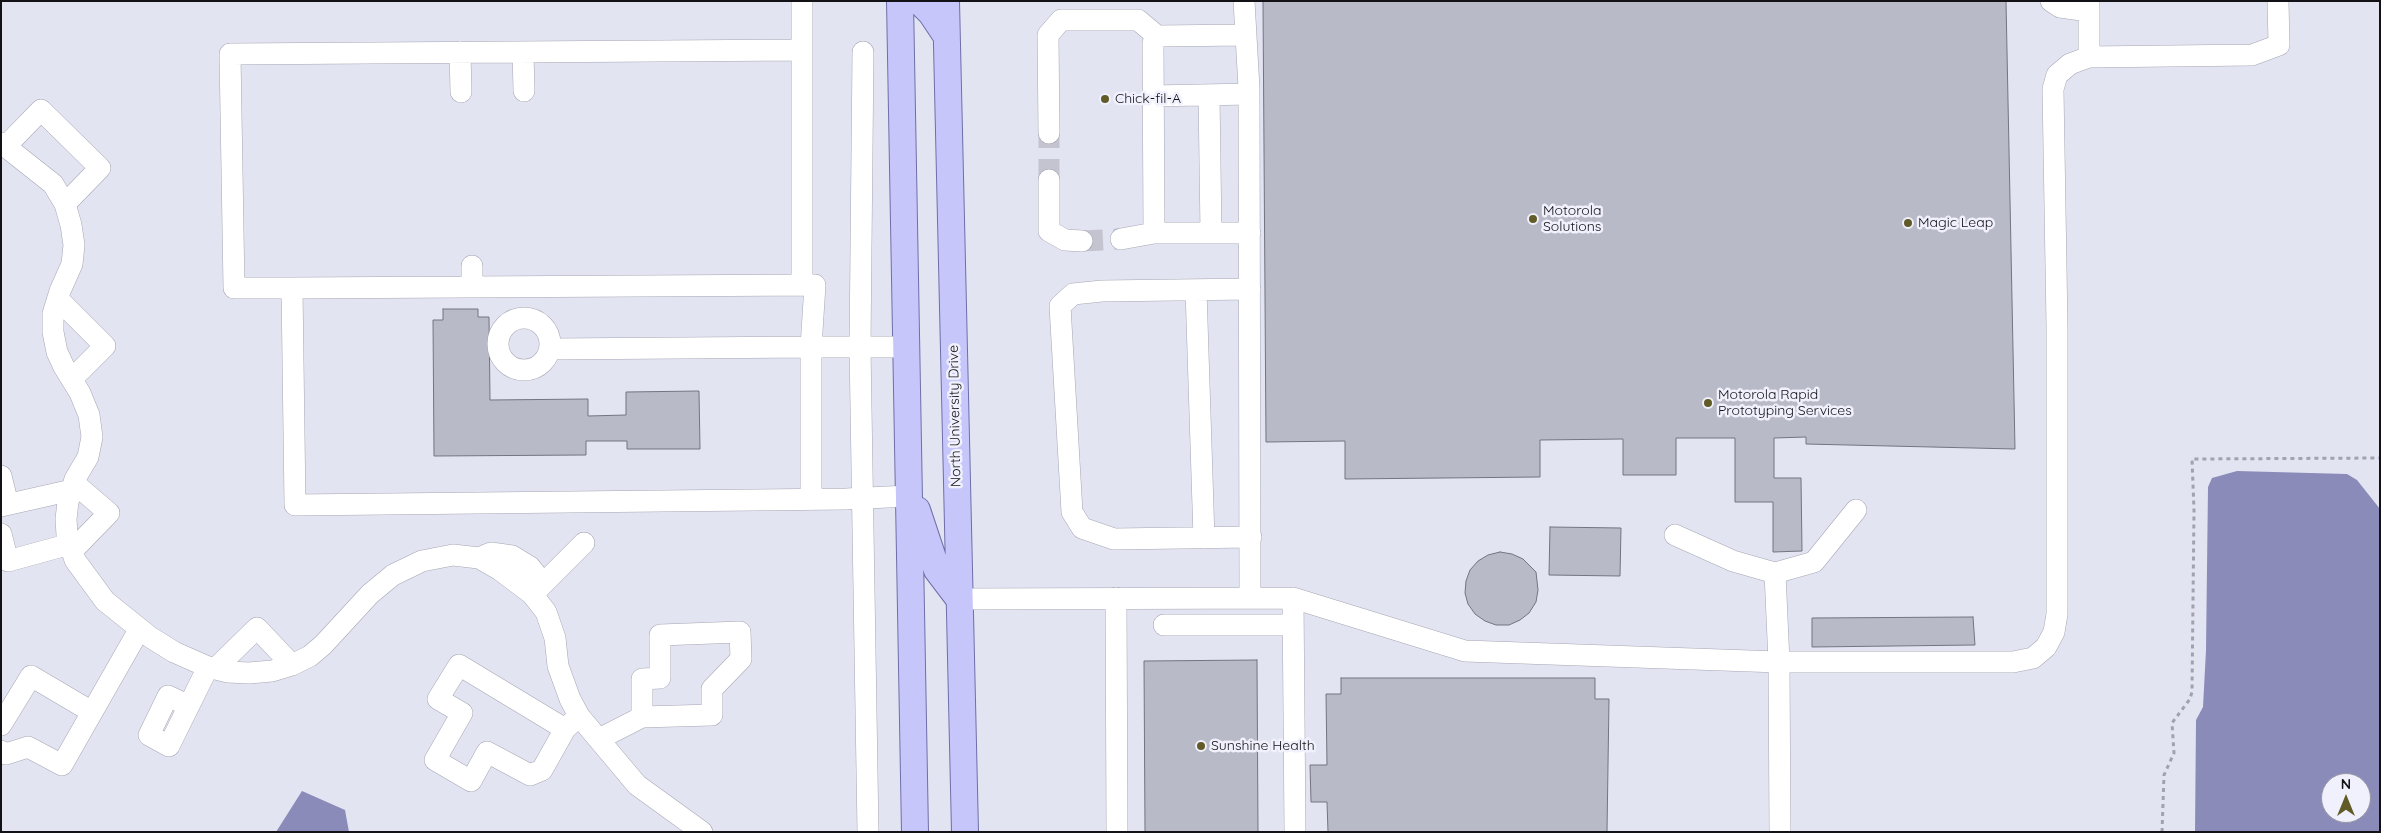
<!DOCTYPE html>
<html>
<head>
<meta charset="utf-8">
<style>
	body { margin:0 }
	#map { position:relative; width:2381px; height:833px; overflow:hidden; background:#e3e4f2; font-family:Quicksand,sans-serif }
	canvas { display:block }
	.frame { position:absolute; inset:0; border:2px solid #111116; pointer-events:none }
	.north { position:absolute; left:2321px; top:773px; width:50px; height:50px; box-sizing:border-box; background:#f1f1fd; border:1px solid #9797a1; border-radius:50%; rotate:0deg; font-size:14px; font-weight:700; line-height:20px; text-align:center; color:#111116 }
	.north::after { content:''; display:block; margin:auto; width:18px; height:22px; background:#605b27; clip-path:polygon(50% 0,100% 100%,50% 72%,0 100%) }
</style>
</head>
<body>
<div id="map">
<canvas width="2381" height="833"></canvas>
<div class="frame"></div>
<div class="north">N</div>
</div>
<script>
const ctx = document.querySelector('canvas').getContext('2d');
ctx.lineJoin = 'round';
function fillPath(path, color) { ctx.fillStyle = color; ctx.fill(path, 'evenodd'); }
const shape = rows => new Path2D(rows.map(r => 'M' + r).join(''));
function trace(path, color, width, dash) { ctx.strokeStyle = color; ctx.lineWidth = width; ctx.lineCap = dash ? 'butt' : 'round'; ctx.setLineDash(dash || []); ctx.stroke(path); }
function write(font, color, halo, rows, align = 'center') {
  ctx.font = font + ' Quicksand,sans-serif'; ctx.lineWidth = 5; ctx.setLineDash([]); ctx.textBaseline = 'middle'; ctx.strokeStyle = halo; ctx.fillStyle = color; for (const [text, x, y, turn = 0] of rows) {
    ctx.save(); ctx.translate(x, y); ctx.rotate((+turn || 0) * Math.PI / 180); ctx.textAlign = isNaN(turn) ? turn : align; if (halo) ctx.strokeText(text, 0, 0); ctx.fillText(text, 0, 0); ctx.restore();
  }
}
fillPath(shape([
	[2237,471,2347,474,2357,480,2380,509,2380,832,2195,832,2196,720,2203,707,2206,650,2208,487,2212,478],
	[2331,783,2361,783,2361,813,2331,813],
	[302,791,345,810,349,832,276,832]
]), '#8a8bb9');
const building = shape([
	[1263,1,2006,1,2015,449,1806,444,1806,437,1774,438,1774,478,1801,478,1802,551,1773,552,1773,502,1735,502,1735,438,1676,438,1676,475,1623,475,1623,439,1540,440,1540,477,1345,479,1345,441,1266,442,1263,1],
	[443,309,478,309,478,317,489,317,490,400,588,399,588,416,626,415,626,392,699,391,700,449,627,449,627,441,586,441,586,455,434,456,433,320,443,320,443,309],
	[1550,527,1621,528,1620,576,1549,575,1550,527],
	[1500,552,1512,554,1523,559,1536,572,1538,590,1536,602,1529,613,1520,620,1509,625,1496,625,1485,621,1475,614,1468,604,1465,593,1466,581,1470,570,1478,561,1488,555,1500,552],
	[1973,617,1975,645,1812,647,1812,618,1973,617],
	[1257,660,1258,832,1145,832,1144,661,1257,660],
	[1341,678,1595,678,1595,699,1609,699,1607,832,1328,832,1327,802,1311,802,1310,765,1327,765,1326,694,1341,694,1341,678]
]);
fillPath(building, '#b9bac7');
trace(building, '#737480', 1);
trace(shape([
	[1049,180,1049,133],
	[1082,241,1121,239]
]), '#c4c4d1', 21, [21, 11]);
const minor = shape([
	[1244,1,1249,88,1250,598],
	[2051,1,2060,7,2089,11],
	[2089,1,2089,57],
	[1246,35,1157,36,1153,43,1154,233,1250,233],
	[460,52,461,92],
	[523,52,524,91],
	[863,52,860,347,868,832],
	[1209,95,1211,233],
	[1153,96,1249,94],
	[1049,133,1048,35,1061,20,1138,20,1157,36],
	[1,143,53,184,65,204,71,225,74,245,72,264,60,291,53,314,53,332,57,352,64,367,80,393,89,415,92,437,88,457,75,479,68,502,66,519,67,535,75,560,105,601,150,637,174,652,208,667,228,672,249,673,272,671,292,665,310,656,323,645,370,594,393,575,422,561,453,555,479,558,500,570,532,594,546,612,555,638,558,666,570,699,579,716,637,785,702,832],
	[6,146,41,110,100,168,65,204],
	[1049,180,1049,231,1065,240,1082,241],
	[1121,239,1154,233],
	[802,285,802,1],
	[472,287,472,266],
	[292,288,234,288,230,54,802,50],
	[1250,289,1102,291,1073,294,1060,306,1072,512,1082,528,1114,539,1251,537],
	[1196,290,1204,538],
	[58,299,105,346,72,379],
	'498 344a26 26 0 1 1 52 0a26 26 0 1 1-52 0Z',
	[906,347,811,347,815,285,292,288,295,505,846,499,909,496],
	[551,349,811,347,811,500],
	[1,476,8,504],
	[1,506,72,490],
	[1,534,8,561,70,544],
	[1675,535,1733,561,1775,573],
	[72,551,109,513,74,483],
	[479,558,491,553,512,556,530,567,543,583],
	[534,593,584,543],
	[1116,598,1117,832],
	[1293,598,1295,832],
	[959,599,1293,598,1465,651,1779,662,1775,573,1814,562,1856,510],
	[1164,625,1293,625],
	[216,668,257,628,292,665],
	[189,706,168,696,149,735,169,746,208,667],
	[1,725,31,676,92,712],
	[565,729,459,665,438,699,462,713,435,760,471,781,487,752,530,775,542,770,565,729,579,716],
	[599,739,642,717,712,715,712,689,741,659,740,632,660,635,660,678,642,679,642,717],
	[1,751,6,754,28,747,62,765,139,630],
	[1780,832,1779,662,2013,662,2033,658,2046,647,2054,632,2057,614,2057,326,2053,89,2057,75,2070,64,2089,57,2252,55,2279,45,2278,1]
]);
const major = shape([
	[900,1,915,832],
	[919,1,931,13,945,34],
	[946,1,965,832],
	[917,510,937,570,959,599]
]);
trace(minor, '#a5a6b3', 22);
trace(major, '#6f6ea9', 28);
trace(shape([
	[2162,832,2164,775,2174,753,2172,723,2190,699,2192,692,2194,510,2192,459,2380,458]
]), '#a1a2ad', 3, [4, 4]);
trace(minor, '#fff', 21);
trace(major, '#c7c6fb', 26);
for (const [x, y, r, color] of [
	[1105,99,5,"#605b27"],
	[1533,219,5,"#605b27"],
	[1908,223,5,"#605b27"],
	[1708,403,5,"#605b27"],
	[1201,746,5,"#605b27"]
]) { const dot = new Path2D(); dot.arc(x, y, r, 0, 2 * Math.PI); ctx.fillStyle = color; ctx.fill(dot); trace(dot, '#f1f1fd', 2); }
write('14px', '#111116', '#f1f1fd', [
	["Chick-fil-A",1115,99],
	["Motorola",1543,211],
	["Solutions",1543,227],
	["Magic Leap",1918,223],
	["Motorola Rapid",1718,395],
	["Prototyping Services",1718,411],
	["Sunshine Health",1211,746]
], 'left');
write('14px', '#111116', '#f1f1fd', [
	["North University Drive",955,416,-91]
]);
</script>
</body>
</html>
